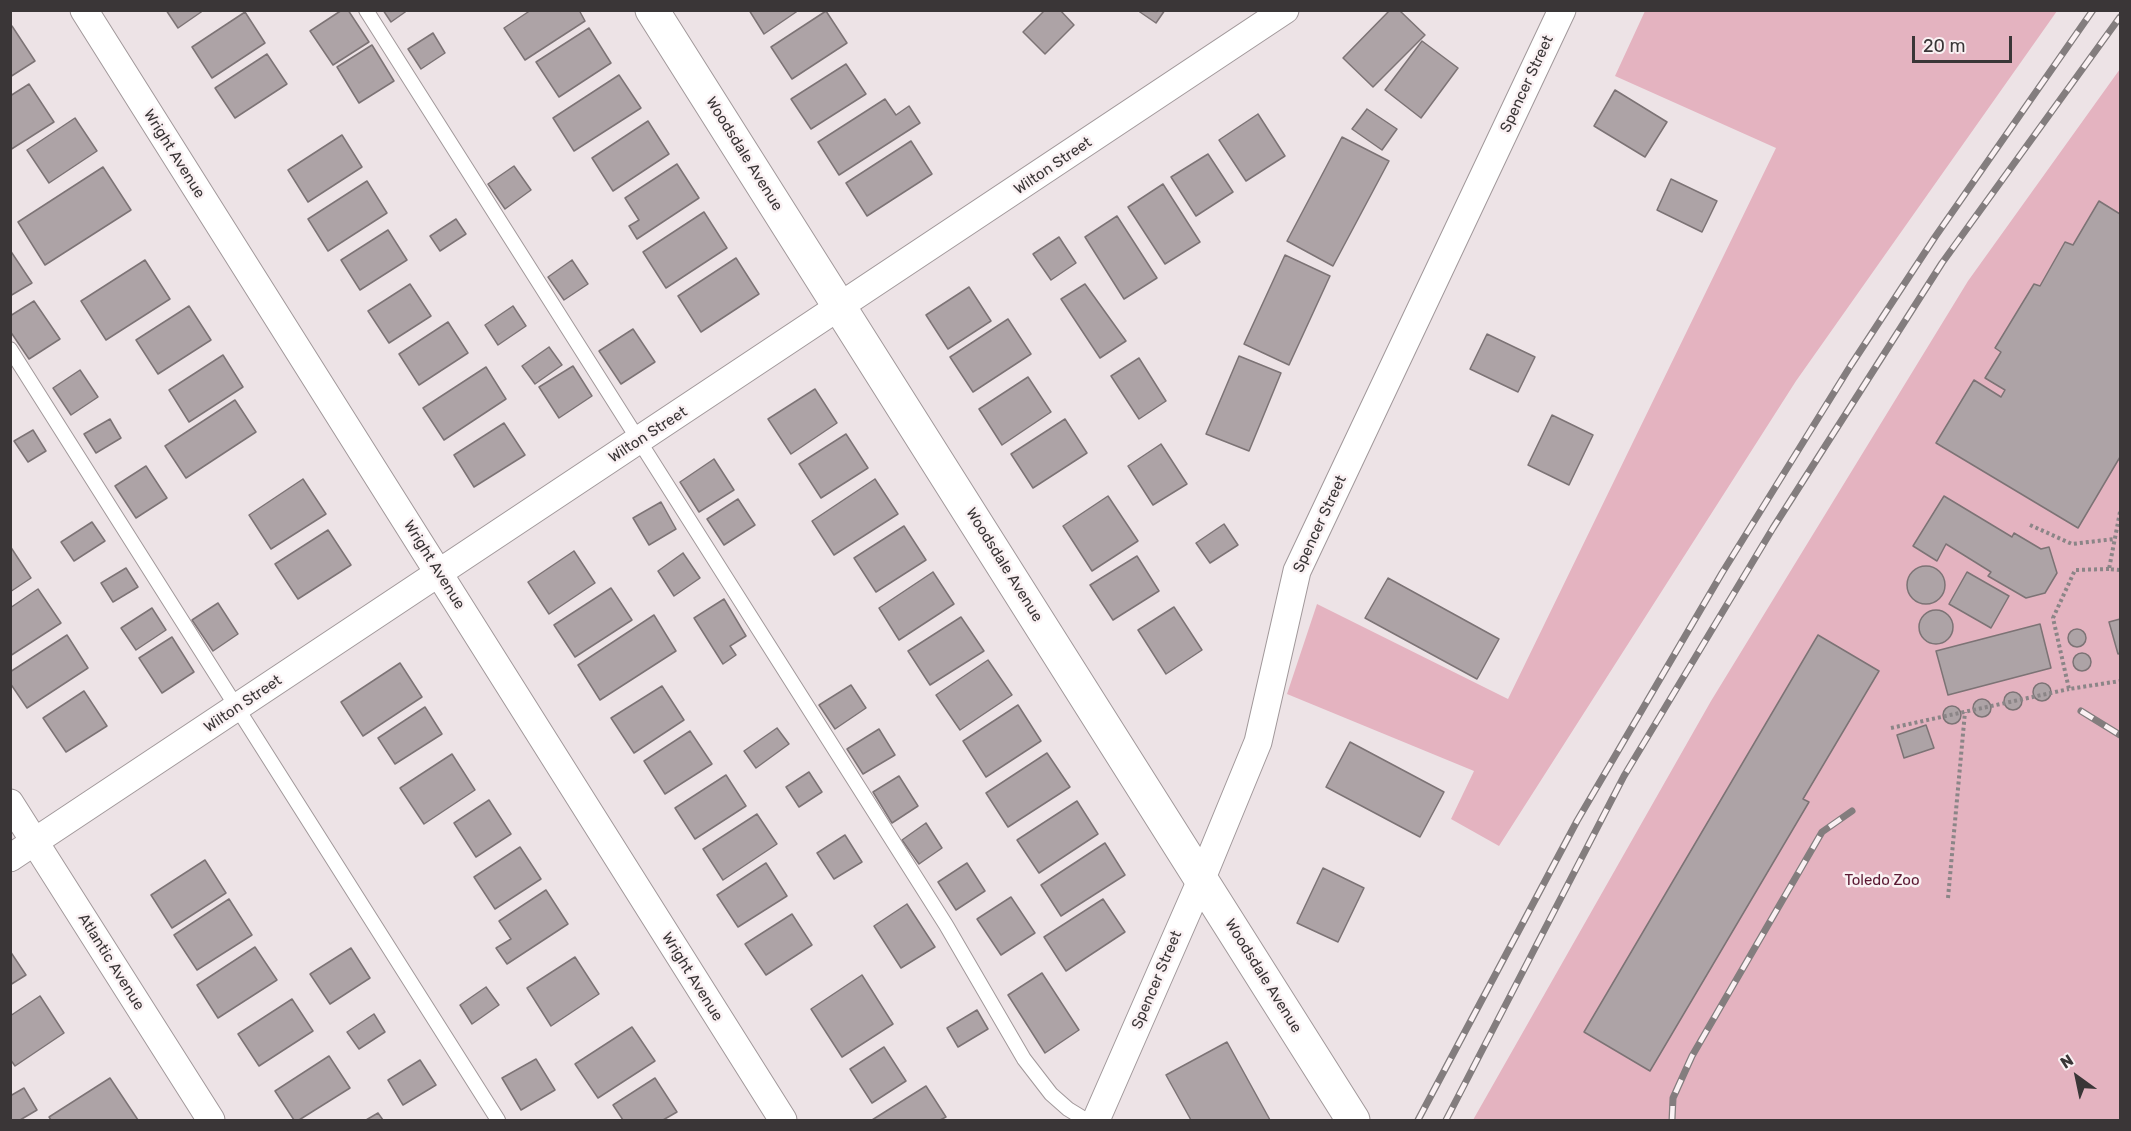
<!DOCTYPE html>
<html>
<head>
<meta charset="utf-8">
<style>
	body { margin:0 }
	#map { position:relative; width:2131px; height:1131px; overflow:hidden; background:#ede3e6; font-family:Rubik,sans-serif }
	canvas { display:block }
	.frame { position:absolute; inset:0; border:12px solid #3a3637; pointer-events:none }
	.north { position:absolute; left:2047px; top:1047px; width:60px; height:60px; -webkit-text-stroke:4px #faf1f3; paint-order:stroke; rotate:327deg; font-size:16px; font-weight:700; line-height:24px; text-align:center; color:#3a3637 }
	.north::after { content:''; display:block; margin:auto; width:21px; height:27px; background:#3a3637; clip-path:polygon(50% 0,100% 100%,50% 72%,0 100%) }
	.scale { position:absolute; left:1912px; top:36px; width:100px; height:27px; box-sizing:border-box; border:3px solid #3a3637; border-top:0; padding-left:8px; font-size:18px; line-height:21px; white-space:nowrap; color:#3a3637; -webkit-text-stroke:4px #faf1f3; paint-order:stroke }
</style>
</head>
<body>
<div id="map">
<canvas width="2131" height="1131"></canvas>
<div class="frame"></div>
<div class="north">N</div>
<div class="scale">20 m</div>
</div>
<script>
const ctx = document.querySelector('canvas').getContext('2d');
ctx.lineJoin = 'round';
function fillPath(path, color) { ctx.fillStyle = color; ctx.fill(path, 'evenodd'); }
const shape = rows => new Path2D(rows.map(r => 'M' + r).join(''));
function trace(path, color, width, dash) { ctx.strokeStyle = color; ctx.lineWidth = width; ctx.lineCap = dash ? 'butt' : 'round'; ctx.setLineDash(dash || []); ctx.stroke(path); }
function write(font, color, halo, rows, align = 'center') {
  ctx.font = font + ' Rubik,sans-serif'; ctx.lineWidth = 5; ctx.setLineDash([]); ctx.textBaseline = 'middle'; ctx.strokeStyle = halo; ctx.fillStyle = color; for (const [text, x, y, turn = 0] of rows) {
    ctx.save(); ctx.translate(x, y); ctx.rotate((+turn || 0) * Math.PI / 180); ctx.textAlign = isNaN(turn) ? turn : align; if (halo) ctx.strokeText(text, 0, 0); ctx.fillText(text, 0, 0); ctx.restore();
  }
}
fillPath(shape([
	[1645,11,2057,11,1796,381,1499,846,1451,819,1474,771,1287,694,1317,604,1508,699,1776,148,1615,76],
	[2120,69,2120,1120,1473,1120,1711,701,1968,281]
]), '#e4b3c0');
const building = shape([
	[166,10,204,10,178,28,166,10],
	[342,10,348,10,369,42,333,65,310,31,342,10],
	[383,10,408,10,391,22,383,10],
	[531,10,579,10,585,21,525,60,504,28,531,10],
	[749,10,799,10,764,34,749,10],
	[1045,10,1060,10,1074,25,1045,54,1023,32,1045,10],
	[1137,10,1165,10,1156,23,1137,10],
	[1390,10,1399,10,1425,35,1373,87,1343,58,1390,10],
	[826,11,847,43,792,79,771,47,826,11],
	[245,12,265,43,212,78,192,47,245,12],
	[12,26,35,61,10,77,10,27,12,26],
	[589,28,611,63,559,97,536,62,589,28],
	[433,33,445,53,421,69,408,49,433,33],
	[1422,41,1458,68,1421,118,1385,90,1422,41],
	[372,45,394,81,359,103,337,67,372,45],
	[267,54,287,84,235,118,215,88,267,54],
	[846,64,866,94,811,129,791,99,846,64],
	[619,75,641,108,574,151,553,118,619,75],
	[29,84,54,122,10,150,10,96,29,84],
	[1615,90,1667,122,1645,157,1594,126,1615,90],
	[885,99,896,115,909,106,920,123,839,175,818,142,885,99],
	[1367,109,1397,129,1382,150,1352,129,1367,109],
	[1258,114,1285,156,1246,181,1219,140,1258,114],
	[75,118,97,151,49,183,27,150,75,118],
	[648,121,669,154,613,191,592,158,648,121],
	[342,135,362,167,308,202,288,170,342,135],
	[1342,137,1389,161,1333,266,1287,241,1342,137],
	[911,141,932,174,867,216,846,183,911,141],
	[1208,154,1233,192,1196,216,1171,177,1208,154],
	[677,164,699,198,637,239,629,226,639,220,625,198,677,164],
	[514,166,531,190,505,209,488,184,514,166],
	[103,167,131,210,45,265,18,222,103,167],
	[1671,179,1717,201,1702,232,1657,210,1671,179],
	[367,181,387,213,328,251,308,219,367,181],
	[1163,184,1200,242,1165,264,1128,207,1163,184],
	[2099,201,2120,214,2120,457,2078,528,1936,443,1974,380,2001,397,2005,390,1985,378,2001,352,1995,348,2034,284,2040,286,2065,242,2073,245,2099,201],
	[704,212,727,248,666,288,643,252,704,212],
	[1117,216,1157,278,1124,299,1085,237,1117,216],
	[456,219,466,234,440,251,430,236,456,219],
	[388,230,407,260,360,290,341,260,388,230],
	[1059,237,1076,263,1051,280,1033,254,1059,237],
	[10,250,32,283,10,296,10,250],
	[1285,255,1330,276,1289,365,1244,344,1285,255],
	[736,258,759,294,701,332,678,296,736,258],
	[145,260,170,299,106,340,81,301,145,260],
	[572,260,588,284,564,300,548,277,572,260],
	[410,284,431,316,389,343,368,311,410,284],
	[1085,284,1126,341,1100,358,1061,299,1085,284],
	[969,287,991,321,948,349,926,315,969,287],
	[34,301,60,339,29,359,10,331,10,316,34,301],
	[189,306,211,340,158,374,136,340,189,306],
	[513,306,526,326,498,345,485,325,513,306],
	[1008,319,1031,354,973,392,950,357,1008,319],
	[448,322,468,353,419,385,399,354,448,322],
	[633,329,655,362,621,384,599,351,633,329],
	[1487,334,1535,357,1518,392,1470,369,1487,334],
	[549,347,562,365,535,384,522,366,549,347],
	[223,355,243,387,189,422,169,390,223,355],
	[1239,356,1281,373,1249,451,1206,434,1239,356],
	[1139,358,1166,401,1139,419,1111,376,1139,358],
	[573,366,592,396,559,418,539,387,573,366],
	[486,367,506,399,444,440,423,408,486,367],
	[80,370,98,397,71,415,53,388,80,370],
	[1028,377,1051,412,1002,445,979,409,1028,377],
	[815,389,837,423,791,454,768,419,815,389],
	[235,400,256,432,186,478,165,446,235,400],
	[1552,415,1593,435,1569,485,1528,465,1552,415],
	[110,419,121,438,96,453,84,434,110,419],
	[1065,419,1087,453,1033,488,1011,454,1065,419],
	[504,423,525,455,474,487,454,455,504,423],
	[33,430,46,451,28,462,14,441,33,430],
	[846,434,868,468,821,498,799,464,846,434],
	[1161,444,1187,484,1153,505,1128,466,1161,444],
	[714,459,734,490,699,512,680,482,714,459],
	[146,466,167,498,136,518,115,486,146,466],
	[303,479,326,514,271,549,249,515,303,479],
	[875,479,898,514,834,555,812,521,875,479],
	[1108,496,1138,541,1092,571,1063,526,1108,496],
	[1944,496,2012,537,2014,533,2041,549,2049,547,2057,573,2045,593,2026,598,1988,576,1991,572,1946,544,1937,561,1913,546,1944,496],
	[738,499,755,525,724,545,707,519,738,499],
	[661,502,676,529,649,545,633,518,661,502],
	[92,522,105,541,74,561,61,542,92,522],
	[1224,524,1238,545,1210,563,1196,543,1224,524],
	[904,526,926,560,876,592,854,558,904,526],
	[328,530,351,565,298,599,275,564,328,530],
	[10,546,31,578,10,592,10,546],
	[574,551,595,583,549,614,528,582,574,551],
	[683,553,700,578,674,596,658,571,683,553],
	[1137,556,1159,591,1113,620,1090,585,1137,556],
	'1907 585a19 19 0 1 1 38 0a19 19 0 1 1-38 0Z',
	[126,568,138,587,113,602,101,583,126,568],
	[933,572,954,604,899,640,879,608,933,572],
	[1967,572,2009,596,1991,628,1949,604,1967,572],
	[1388,578,1499,639,1477,679,1365,618,1388,578],
	[611,588,632,620,575,657,554,625,611,588],
	[38,589,61,623,10,656,10,608,38,589],
	[724,599,746,636,730,646,736,655,723,664,694,618,724,599],
	[218,603,238,634,213,651,192,620,218,603],
	[1174,607,1202,650,1166,674,1138,630,1174,607],
	[152,608,166,630,136,650,121,628,152,608],
	'1919 627a17 17 0 1 1 34 0a17 17 0 1 1-34 0Z',
	[654,615,676,651,600,700,578,665,654,615],
	[961,617,984,651,930,685,908,651,961,617],
	[2120,619,2120,653,2118,654,2109,622,2120,619],
	[2040,624,2051,668,1948,695,1936,651,2040,624],
	'2068 638a9 9 0 1 1 18 0a9 9 0 1 1-18 0Z',
	[67,635,88,668,27,708,10,683,10,672,67,635],
	[1818,635,1879,671,1803,799,1809,802,1650,1071,1584,1032,1818,635],
	[172,637,194,672,162,693,139,658,172,637],
	'2073 662a9 9 0 1 1 18 0a9 9 0 1 1-18 0Z',
	[988,660,1012,695,960,730,936,695,988,660],
	[400,663,422,697,363,736,341,702,400,663],
	'2033 692a9 9 0 1 1 18 0a9 9 0 1 1-18 0Z',
	[851,685,866,708,835,729,819,705,851,685],
	[662,686,684,720,634,753,611,718,662,686],
	[84,691,107,726,66,752,43,718,84,691],
	'2004 701a9 9 0 1 1 18 0a9 9 0 1 1-18 0Z',
	'1973 708a9 9 0 1 1 18 0a9 9 0 1 1-18 0Z',
	[1018,705,1041,741,986,777,963,741,1018,705],
	'1943 715a9 9 0 1 1 18 0a9 9 0 1 1-18 0Z',
	[425,707,442,734,395,764,378,738,425,707],
	[1926,725,1934,748,1904,758,1897,735,1926,725],
	[777,728,789,744,756,768,744,751,777,728],
	[879,729,895,755,863,774,847,749,879,729],
	[690,731,712,764,665,794,644,761,690,731],
	[1350,742,1444,792,1420,837,1326,787,1350,742],
	[1047,753,1070,787,1008,827,986,793,1047,753],
	[452,754,475,790,424,824,400,788,452,754],
	[809,772,822,792,799,807,786,787,809,772],
	[726,775,746,806,695,839,675,808,726,775],
	[899,776,918,806,892,823,873,792,899,776],
	[489,800,511,834,476,857,454,823,489,800],
	[1077,801,1098,834,1039,873,1017,840,1077,801],
	[757,814,777,844,723,880,703,849,757,814],
	[926,823,942,848,919,864,902,840,926,823],
	[845,835,862,862,834,879,817,853,845,835],
	[1105,843,1125,875,1061,916,1041,885,1105,843],
	[520,847,541,879,495,909,474,877,520,847],
	[205,860,226,893,172,928,151,895,205,860],
	[766,863,787,896,738,927,717,895,766,863],
	[967,863,985,891,956,910,938,882,967,863],
	[1323,868,1364,888,1338,942,1297,923,1323,868],
	[546,890,568,924,507,964,496,948,511,939,499,921,546,890],
	[1011,897,1035,933,1001,955,977,919,1011,897],
	[229,899,252,935,197,970,174,935,229,899],
	[1103,899,1125,932,1066,971,1044,937,1103,899],
	[907,904,935,947,901,968,874,926,907,904],
	[792,914,812,945,766,975,745,944,792,914],
	[255,947,277,980,218,1018,197,985,255,947],
	[351,948,370,978,330,1004,310,974,351,948],
	[10,951,26,975,10,985,10,951],
	[575,957,599,994,551,1026,527,988,575,957],
	[1042,973,1079,1030,1045,1053,1008,995,1042,973],
	[862,975,893,1024,842,1057,811,1009,862,975],
	[486,987,499,1005,472,1024,460,1005,486,987],
	[40,996,64,1033,15,1066,10,1059,10,1016,40,996],
	[292,999,313,1031,259,1066,238,1034,292,999],
	[977,1010,988,1029,958,1047,947,1028,977,1010],
	[374,1014,385,1032,359,1049,347,1032,374,1014],
	[632,1027,655,1061,598,1098,575,1064,632,1027],
	[1227,1042,1270,1120,1191,1120,1166,1075,1227,1042],
	[884,1047,906,1081,872,1103,850,1069,884,1047],
	[329,1056,350,1088,299,1120,294,1120,275,1091,329,1056],
	[536,1059,555,1090,521,1110,502,1078,536,1059],
	[420,1060,436,1085,403,1105,388,1080,420,1060],
	[110,1078,138,1120,51,1120,49,1117,110,1078],
	[655,1078,677,1112,663,1120,623,1120,613,1105,655,1078],
	[926,1086,946,1117,940,1120,872,1120,926,1086],
	[24,1088,37,1110,20,1120,10,1120,10,1096,24,1088],
	[378,1113,383,1120,366,1120,378,1113]
]);
fillPath(building, '#ada3a6');
trace(building, '#7c7375', 1.5);
const service = shape([
	[366,10,946,925,1024,1059,1051,1094,1068,1109,1086,1120],
	[10,349,498,1120]
]);
const minor = shape([
	[84,10,783,1120],
	[10,803,211,1120],
	[10,858,1285,10],
	[1096,1120,1202,878,1258,742,1297,571,1562,10]
]);
const tertiary = shape([
	[652,10,1353,1120]
]);
trace(service, '#a1989a', 16);
trace(minor, '#a1989a', 29);
trace(tertiary, '#a1989a', 35);
trace(shape([
	[2120,512,2109,569,2120,570],
	[2030,525,2072,544,2114,539],
	[2109,569,2075,570,2053,618,2069,689,2120,681],
	[1891,728,2069,689],
	[1948,898,1965,712]
]), '#8b8587', 4, [3, 3]);
trace(service, '#fff', 14);
trace(minor, '#fff', 27);
trace(tertiary, '#fff', 33);
const rail = shape([
	[2081,711,2120,735],
	[1418,1120,1577,821,1722,573,1851,365,1935,237,2093,10],
	[1446,1120,1624,776,1773,528,1942,263,2120,17],
	[1672,1120,1673,1098,1692,1056,1822,832,1852,811]
]);
trace(rail, '#837d7e', 7);
trace(rail, '#faf1f3', 4.5, [14]);
write('15px', '#3a3637', '#faf1f3', [
	["Spencer Street",1527,84,-65],
	["Wright Avenue",174,154,58],
	["Woodsdale Avenue",744,154,58],
	["Wilton Street",1053,166,-34],
	["Wilton Street",648,435,-33],
	["Spencer Street",1320,524,-65],
	["Wright Avenue",434,565,58],
	["Woodsdale Avenue",1004,565,58],
	["Wilton Street",243,704,-34],
	["Atlantic Avenue",111,962,58],
	["Woodsdale Avenue",1263,976,58],
	["Wright Avenue",692,977,58],
	["Spencer Street",1157,980,-67]
]);
write('15px', '#5b1933', '#faf1f3', [
	["Toledo Zoo",1882,881]
]);
</script>
</body>
</html>
